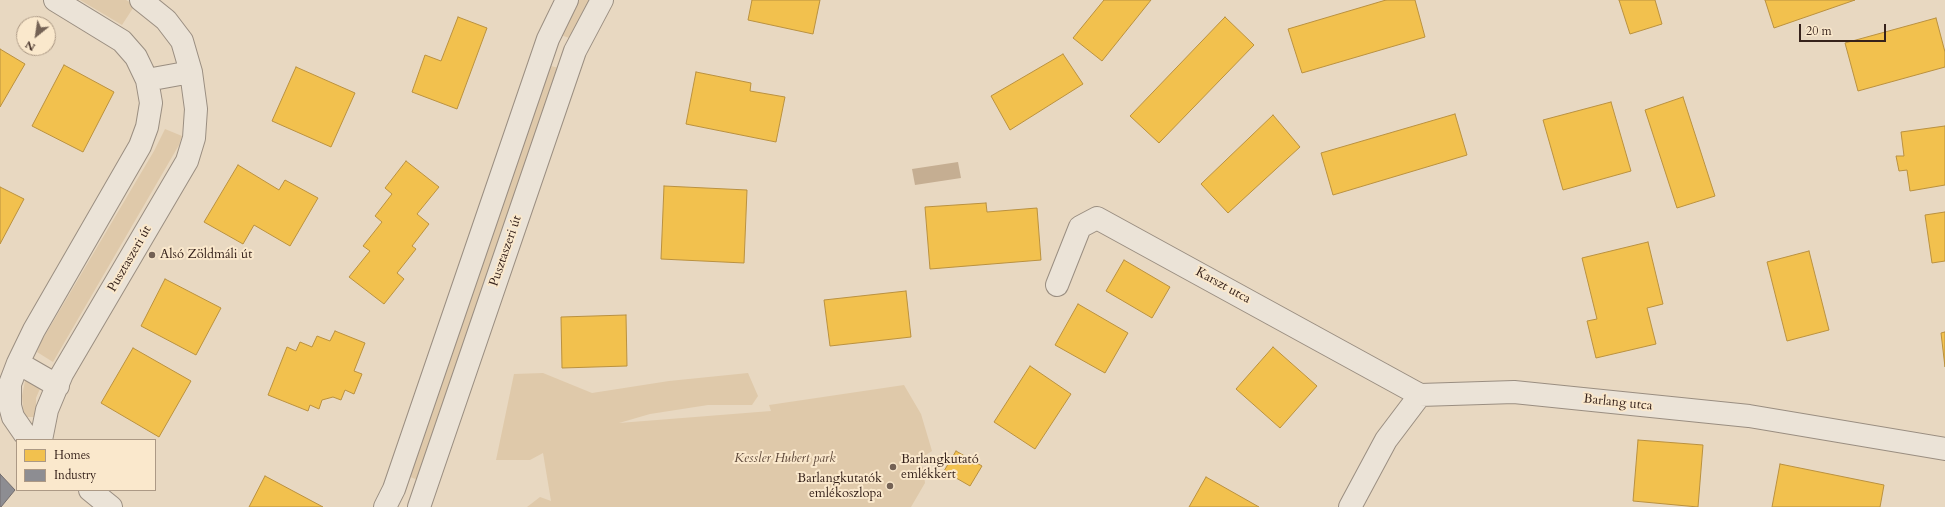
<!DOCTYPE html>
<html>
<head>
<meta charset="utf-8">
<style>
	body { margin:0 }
	#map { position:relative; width:1945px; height:507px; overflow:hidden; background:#e8d8c1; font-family:Cardo,serif }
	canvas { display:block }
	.legend { position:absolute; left:16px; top:439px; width:140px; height:52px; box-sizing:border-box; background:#fae8cc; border:1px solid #ac9985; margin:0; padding:5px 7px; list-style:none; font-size:12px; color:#36221b }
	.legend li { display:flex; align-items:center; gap:8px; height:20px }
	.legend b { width:20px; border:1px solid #ac9985 }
	.north { position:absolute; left:16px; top:16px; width:40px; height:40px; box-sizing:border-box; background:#fae8cc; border:1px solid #ac9985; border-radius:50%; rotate:210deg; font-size:11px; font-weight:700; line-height:16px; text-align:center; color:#36221b }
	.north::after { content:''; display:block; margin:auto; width:14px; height:18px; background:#746255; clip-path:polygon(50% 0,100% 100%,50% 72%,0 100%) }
	.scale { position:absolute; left:1799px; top:24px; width:87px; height:18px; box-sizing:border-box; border:2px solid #36221b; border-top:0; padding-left:5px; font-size:12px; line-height:14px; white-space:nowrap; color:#36221b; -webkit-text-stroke:3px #fae8cc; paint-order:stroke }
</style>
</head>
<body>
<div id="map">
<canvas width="1945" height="507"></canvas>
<ul class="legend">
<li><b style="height:11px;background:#f2c14e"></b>Homes</li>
<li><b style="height:11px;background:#8d8d92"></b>Industry</li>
</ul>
<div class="north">N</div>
<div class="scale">20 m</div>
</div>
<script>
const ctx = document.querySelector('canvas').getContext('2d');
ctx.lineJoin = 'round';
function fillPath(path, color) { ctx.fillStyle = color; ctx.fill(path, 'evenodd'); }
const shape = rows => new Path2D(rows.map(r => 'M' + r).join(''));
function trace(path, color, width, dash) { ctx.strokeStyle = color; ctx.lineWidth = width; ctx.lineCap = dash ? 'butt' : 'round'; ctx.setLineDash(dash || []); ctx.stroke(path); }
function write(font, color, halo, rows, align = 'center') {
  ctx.font = font + ' Cardo,serif'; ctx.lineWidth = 4; ctx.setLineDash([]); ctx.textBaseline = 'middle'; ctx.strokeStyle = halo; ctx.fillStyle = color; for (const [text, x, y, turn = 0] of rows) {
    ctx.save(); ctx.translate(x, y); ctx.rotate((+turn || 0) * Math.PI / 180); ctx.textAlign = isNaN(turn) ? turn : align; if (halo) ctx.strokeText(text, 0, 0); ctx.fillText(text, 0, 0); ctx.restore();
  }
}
fillPath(shape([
	[80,0,126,0,135,5,122,25],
	[573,0,592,0,572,39,558,34],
	[547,65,559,68,420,481,408,476],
	[165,129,182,136,179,145,53,362,37,352,41,342,154,151],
	[543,373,592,393,669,381,748,373,758,396,752,405,708,405,650,414,619,423,771,411,769,405,904,385,921,414,932,451,917,461,923,467,925,483,911,507,527,507,540,497,551,501,543,453,530,460,496,460,514,374],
	[26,376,42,384,36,398,36,417,24,417,22,396]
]), '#dfc9aa');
fillPath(shape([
	[958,162,961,178,915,185,912,169]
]), '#c5ae92');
const homes = shape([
	[752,0,820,0,813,34,748,20,752,0],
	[1104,0,1151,0,1102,61,1073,38,1104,0],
	[1386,0,1415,0,1425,37,1302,73,1288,29,1386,0],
	[1619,0,1655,0,1662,24,1630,34,1619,0],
	[1765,0,1855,0,1774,28,1765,0],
	[458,17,487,28,457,109,412,92,425,55,441,61,458,17],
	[1225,17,1254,45,1159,143,1130,116,1225,17],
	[1936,18,1945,52,1945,67,1858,91,1845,43,1936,18],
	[0,49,25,64,0,107,0,49],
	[1063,54,1083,84,1010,130,991,96,1063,54],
	[64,65,114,92,83,152,32,126,64,65],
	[296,67,355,93,331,147,272,121,296,67],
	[696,72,751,83,750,91,785,97,776,142,686,124,696,72],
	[1683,97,1715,196,1677,208,1645,110,1683,97],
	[1611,102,1631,171,1563,190,1543,120,1611,102],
	[1455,114,1467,155,1333,195,1321,153,1455,114],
	[1273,115,1300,147,1228,213,1201,184,1273,115],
	[1945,126,1945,185,1910,191,1907,170,1899,171,1896,156,1904,156,1901,132,1945,126],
	[406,161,439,187,417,214,429,224,412,246,416,249,397,273,404,279,384,304,349,277,370,251,363,246,382,222,375,216,392,194,385,188,406,161],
	[238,165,279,190,285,180,318,198,290,246,254,225,243,244,204,222,238,165],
	[664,186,747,190,744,263,661,259,664,186],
	[0,187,24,199,0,244,0,187],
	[986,203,987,212,1037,208,1041,260,930,269,925,207,986,203],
	[1945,212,1945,261,1932,263,1925,215,1945,212],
	[1648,242,1663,304,1647,308,1656,344,1596,358,1587,321,1597,319,1582,258,1648,242],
	[1809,251,1829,330,1787,341,1767,262,1809,251],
	[1124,260,1170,287,1152,318,1106,291,1124,260],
	[165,279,221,308,196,355,141,326,165,279],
	[906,291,911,337,830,346,824,300,906,291],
	[1078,304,1128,333,1105,373,1055,345,1078,304],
	[626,315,627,366,562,368,561,317,626,315],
	[335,331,365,343,354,371,362,374,354,394,345,390,341,400,333,397,322,400,319,409,310,405,308,411,268,395,287,347,296,351,300,342,312,347,317,336,330,341,335,331],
	[1945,332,1945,367,1941,333,1945,332],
	[1273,347,1317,386,1280,428,1236,389,1273,347],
	[133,348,191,381,159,437,101,403,133,348],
	[1030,366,1071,394,1035,449,994,422,1030,366],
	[1638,440,1703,445,1698,507,1633,501,1638,440],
	[956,451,982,466,970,486,944,471,956,451],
	[1780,464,1884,485,1880,507,1772,507,1780,464],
	[265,476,323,507,249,507,265,476],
	[1206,477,1259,507,1189,507,1206,477]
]);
fillPath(homes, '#f2c14e');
trace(homes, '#ba913f', 1);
const industry = shape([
	[0,474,15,490,1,507,0,507,0,474]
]);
fillPath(industry, '#8d8d92');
trace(industry, '#736d6e', 1);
const minor = shape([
	[147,80,191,72],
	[1057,285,1080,227,1097,218,1420,395],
	[18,363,58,386],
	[31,440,24,433,13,417,10,406,10,384,18,363,34,330,140,146,147,127,151,103,147,80,136,57,122,41,55,0],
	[41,440,47,410,62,374,187,161,194,138,196,109,191,72,182,41,166,20,141,0],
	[90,490,111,507],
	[385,507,394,489,548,39,567,0],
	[419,507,575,51,602,0],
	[1350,507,1386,440,1420,395,1514,392,1749,416,1945,449]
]);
trace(minor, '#9a8e81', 24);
trace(minor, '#ebe3d7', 22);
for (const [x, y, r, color] of [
	[152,255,4,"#746255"],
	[893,467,4,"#746255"],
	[890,486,4,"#746255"]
]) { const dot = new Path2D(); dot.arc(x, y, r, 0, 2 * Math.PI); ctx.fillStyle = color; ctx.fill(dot); trace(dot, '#fae8cc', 1.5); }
write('13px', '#36221b', '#fae8cc', [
	["Pusztaszeri út",506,251,-71],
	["Pusztaszeri út",130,259,-60],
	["Karszt utca",1223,286,29],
	["Barlang utca",1618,403,6]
]);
write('13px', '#36221b', '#fae8cc', [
	["Alsó Zöldmáli út",160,255],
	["Barlangkutató",901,460],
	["emlékkert",901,475],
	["Barlangkutatók",882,479,"right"],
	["emlékoszlopa",882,494,"right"]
], 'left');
write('italic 13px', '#5e483a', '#fae8cc', [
	["Kessler Hubert park",785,459]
]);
</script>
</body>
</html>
